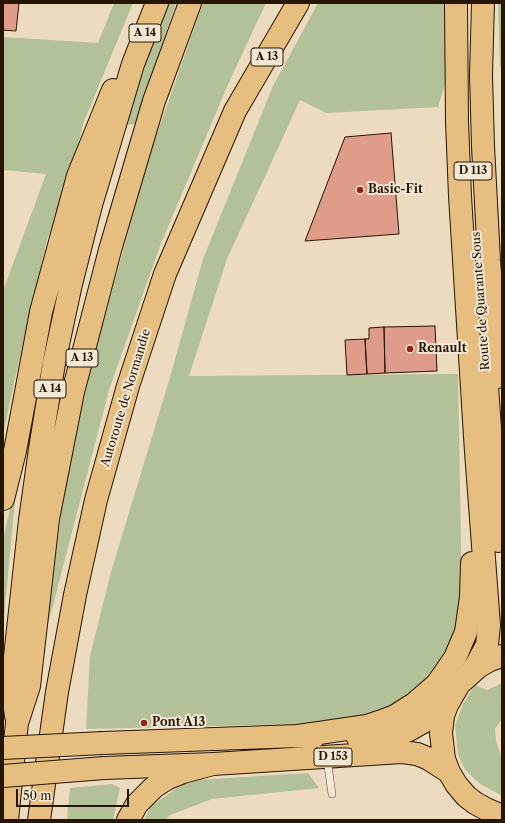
<!DOCTYPE html>
<html>
<head>
<meta charset="utf-8">
<style>
	body { margin:0 }
	#map { position:relative; width:505px; height:823px; overflow:hidden; background:#eddbc0; font-family:"Libre Caslon Text",serif }
	canvas { display:block }
	.frame { position:absolute; inset:0; border:4px solid #261601; pointer-events:none }
	.scale { position:absolute; left:16px; top:789px; width:113px; height:18px; box-sizing:border-box; border:2px solid #261601; border-top:0; padding-left:5px; font-size:12px; line-height:14px; white-space:nowrap; color:#261601; -webkit-text-stroke:3px #f3e8d6; paint-order:stroke }
</style>
</head>
<body>
<div id="map">
<canvas width="505" height="823"></canvas>
<div class="frame"></div>
<div class="scale">50 m</div>
</div>
<script>
const ctx = document.querySelector('canvas').getContext('2d');
ctx.lineJoin = 'round';
function fillPath(path, color) { ctx.fillStyle = color; ctx.fill(path, 'evenodd'); }
const shape = rows => new Path2D(rows.map(r => 'M' + r).join(''));
function trace(path, color, width, dash) { ctx.strokeStyle = color; ctx.lineWidth = width; ctx.lineCap = dash ? 'butt' : 'round'; ctx.setLineDash(dash || []); ctx.stroke(path); }
function write(font, color, halo, rows, align = 'center') {
  ctx.font = font + ' "Libre Caslon Text",serif'; ctx.lineWidth = 4; ctx.setLineDash([]); ctx.textBaseline = 'middle'; ctx.strokeStyle = halo; ctx.fillStyle = color; for (const [text, x, y, turn = 0] of rows) {
    ctx.save(); ctx.translate(x, y); ctx.rotate((+turn || 0) * Math.PI / 180); ctx.textAlign = isNaN(turn) ? turn : align; if (halo) ctx.strokeText(text, 0, 0); ctx.fillText(text, 0, 0); ctx.restore();
  }
}
fillPath(shape([
	[114,3,133,3,83,124,69,181,47,240,15,378,3,436,3,291,46,174,3,170,3,37,98,43],
	[166,3,176,3,135,124,125,125],
	[203,3,266,3,229,82,160,246,109,390,46,632,65,484,93,358,151,151],
	[318,3,449,3,445,84,438,107,326,113,300,100,227,259,189,376,458,374,462,603,449,649,423,682,402,699,375,713,340,723,86,729,90,656,111,572,171,374,203,259,273,86],
	[498,3,502,3,502,67,500,67],
	[17,479,3,628,3,539],
	[502,683,502,719,495,729,496,741,502,758,502,796,479,783,466,771,458,755,455,725,463,704,475,685,487,690],
	[308,773,319,788,212,799,170,815,165,820,144,820,151,806,180,786,197,780],
	[112,784,120,788,113,820,67,820,70,788]
]), '#b2c197');
const building = shape([
	[3,3,19,3,16,31,3,30,3,3],
	[391,133,399,234,305,241,345,137,391,133],
	[435,326,437,371,385,373,384,327,435,326],
	[384,327,385,373,367,374,365,339,369,339,369,328,384,327],
	[365,339,367,374,347,375,345,340,365,339]
]);
fillPath(building, '#df9c8a');
trace(building, '#261601', 1);
const lane = shape([
	[327,759,332,794]
]);
const primary = shape([
	[456,3,457,122,460,196,476,452,489,625,487,645,473,671],
	[483,3,481,75,483,146,489,260,498,377],
	[485,358,498,541],
	[502,656,490,660,478,667,459,684,447,705,443,716,441,733,444,759,449,772,456,784,466,796,475,803,486,809,502,816],
	[298,736,367,726,382,721,395,716,414,704,437,684,455,658,466,632,471,597,472,563],
	[358,738,394,735,409,730,432,717,449,699],
	[103,743,298,736,314,737],
	[104,768,213,764,402,752,417,754,427,758,449,772]
]);
const highway = shape([
	[3,499,15,451,41,312,78,176,113,90],
	[16,716,12,684,30,520,40,449,54,363,71,284,91,205,133,64,157,3],
	[7,820,17,723,29,686,48,519,73,392,110,250,154,101,190,3],
	[39,820,57,692,75,595,96,500,128,386,165,274,235,111,298,3],
	[128,820,137,804,154,787,168,778,183,772,213,764]
]);
trace(lane, '#584731', 8);
trace(primary, '#261601', 24);
trace(highway, '#261601', 24);
trace(lane, '#f3e8d6', 7);
trace(primary, '#e6be80', 22);
trace(highway, '#e6be80', 22);
const primaryBridge = shape([
	[3,748,103,743],
	[3,776,104,768]
]);
trace(primaryBridge, '#261601', 24, []);
trace(primaryBridge, '#e6be80', 22);
for (const [x, y, r, color] of [
	[360,190,4,"#8f2418"],
	[410,349,4,"#8f2418"],
	[144,723,4,"#8f2418"]
]) { const dot = new Path2D(); dot.arc(x, y, r, 0, 2 * Math.PI); ctx.fillStyle = color; ctx.fill(dot); trace(dot, '#f3e8d6', 1.5); }
for (const [x, y, w] of [
	[145,33,32],
	[267,57,32],
	[473,171,38],
	[82,358,32],
	[50,389,32],
	[333,757,38]
]) { const box = new Path2D(); box.roundRect(x - w / 2, y - 9, w, 18, 3); ctx.fillStyle = '#f3e8d6'; ctx.fill(box); trace(box, '#261601', 1); }
write('bold 11px', '#261601', null, [
	["A 14",145,33],
	["A 13",267,57],
	["D 113",473,171],
	["A 13",82,358],
	["A 14",50,389],
	["D 153",333,757]
]);
write('bold 12px', '#261601', '#f3e8d6', [
	["Basic-Fit",368,190],
	["Renault",418,349],
	["Pont A13",152,723]
], 'left');
write('12px', '#261601', '#f3e8d6', [
	["Route de Quarante Sous",481,301,-94],
	["Autoroute de Normandie",126,398,-73]
]);
</script>
</body>
</html>
